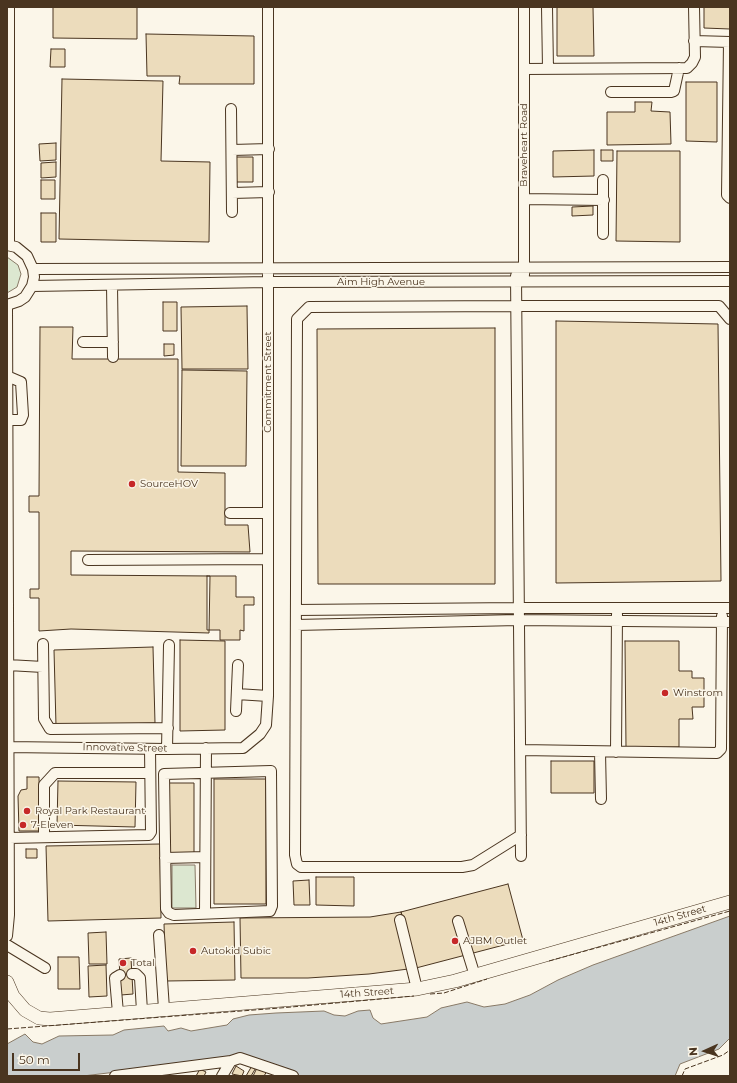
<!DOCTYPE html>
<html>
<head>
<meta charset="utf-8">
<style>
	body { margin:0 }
	#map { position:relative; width:737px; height:1083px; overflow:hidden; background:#fbf6e9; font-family:Montserrat,sans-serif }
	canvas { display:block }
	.frame { position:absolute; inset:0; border:8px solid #4a3520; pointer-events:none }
	.north { position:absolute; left:685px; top:1031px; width:40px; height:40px; -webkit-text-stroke:3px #fbf6e9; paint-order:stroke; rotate:267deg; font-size:11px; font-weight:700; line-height:16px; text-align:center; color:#4a3520 }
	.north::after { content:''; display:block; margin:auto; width:14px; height:18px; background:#4a3520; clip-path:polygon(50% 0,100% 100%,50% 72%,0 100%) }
	.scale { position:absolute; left:12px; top:1053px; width:68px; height:18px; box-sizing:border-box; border:2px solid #4a3520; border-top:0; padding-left:5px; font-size:12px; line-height:14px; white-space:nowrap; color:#4a3520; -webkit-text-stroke:3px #fbf6e9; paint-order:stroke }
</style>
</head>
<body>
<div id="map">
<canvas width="737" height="1083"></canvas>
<div class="frame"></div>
<div class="north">N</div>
<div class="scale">50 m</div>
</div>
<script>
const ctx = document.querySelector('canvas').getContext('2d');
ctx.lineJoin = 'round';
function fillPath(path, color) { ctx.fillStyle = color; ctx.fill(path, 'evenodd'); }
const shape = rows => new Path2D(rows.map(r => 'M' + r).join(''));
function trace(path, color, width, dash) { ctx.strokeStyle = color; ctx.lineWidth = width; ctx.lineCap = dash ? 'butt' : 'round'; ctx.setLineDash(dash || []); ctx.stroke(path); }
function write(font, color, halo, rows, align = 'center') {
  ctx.font = font + ' Montserrat,sans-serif'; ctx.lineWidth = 3; ctx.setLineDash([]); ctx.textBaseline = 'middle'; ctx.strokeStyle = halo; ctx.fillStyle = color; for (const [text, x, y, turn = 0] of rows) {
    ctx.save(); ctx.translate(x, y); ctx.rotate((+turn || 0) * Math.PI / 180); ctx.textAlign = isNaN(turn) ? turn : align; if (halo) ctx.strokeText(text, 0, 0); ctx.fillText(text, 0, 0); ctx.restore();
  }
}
const green = shape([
	[7,257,18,265,21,274,17,287,7,293,7,257],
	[172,865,195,865,196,908,172,908,172,865]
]);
fillPath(green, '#dce7d0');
trace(green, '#887966', 1);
const water = shape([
	[730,916,730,1038,719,1049,680,1064,675,1076,294,1076,247,1060,207,1061,83,1076,7,1076,7,1044,25,1034,33,1042,42,1044,59,1036,113,1035,124,1030,164,1026,168,1031,181,1028,191,1031,227,1025,233,1019,249,1015,276,1013,324,1011,334,1015,345,1016,358,1011,370,1010,373,1018,381,1024,427,1017,441,1008,467,1002,484,1007,505,1004,530,995,558,980,593,965,730,916]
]);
fillPath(water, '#c9cecd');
trace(water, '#887966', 1);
const building = shape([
	[53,7,137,7,137,39,53,38,53,7],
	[557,7,593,7,594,56,557,56,557,7],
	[704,7,730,7,730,29,704,28,704,7],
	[146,34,254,36,254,84,179,84,180,76,147,76,146,34],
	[51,49,65,49,65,67,50,67,51,49],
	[62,79,163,81,161,161,210,162,209,242,59,239,62,79],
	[686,82,717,82,717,142,686,141,686,82],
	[635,102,652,102,651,111,670,112,671,144,607,145,607,112,635,112,635,102],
	[56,143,56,160,40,161,39,144,56,143],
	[594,150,594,176,553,177,553,151,594,150],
	[601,150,613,150,613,161,601,161,601,150],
	[617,151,680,151,680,242,616,241,617,151],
	[235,157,253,157,253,182,235,182,235,157],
	[56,162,56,177,41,178,41,163,56,162],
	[41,180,55,180,55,199,41,199,41,180],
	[593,206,593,215,572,216,572,207,593,206],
	[41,213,56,213,56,242,41,242,41,213],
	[163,302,177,302,177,331,163,331,163,302],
	[247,306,248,369,182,369,181,307,247,306],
	[556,321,718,324,721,581,556,583,556,321],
	[40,327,73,327,72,359,178,359,178,472,225,473,225,525,248,525,250,552,71,551,71,575,210,576,209,633,71,629,39,631,39,598,30,598,30,589,39,589,39,512,29,512,29,496,39,496,40,327],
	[495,328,495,584,318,584,317,329,495,328],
	[164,344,174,344,174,355,164,356,164,344],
	[182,370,247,371,246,466,181,466,182,370],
	[207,576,236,576,236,597,254,597,254,605,244,605,244,631,240,630,240,640,220,640,220,630,207,630,207,576],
	[180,640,225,641,225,730,180,731,180,640],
	[625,641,679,641,679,671,692,671,692,678,704,678,704,707,692,707,693,719,679,719,679,747,626,748,625,641],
	[153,647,155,723,56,726,54,650,153,647],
	[551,761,594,761,594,793,551,793,551,761],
	[27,777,39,777,40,831,19,831,18,796,21,790,27,789,27,777],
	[214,779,266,779,266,904,214,904,214,779],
	[58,781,136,782,135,827,57,825,58,781],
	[167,783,194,783,194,853,167,853,167,783],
	[160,844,161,918,48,921,46,846,160,844],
	[26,849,37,849,37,858,26,858,26,849],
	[316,877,354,877,354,906,316,905,316,877],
	[309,880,310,905,294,905,293,881,309,880],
	[508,884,523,940,416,968,401,912,508,884],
	[401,912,416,968,369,974,308,978,241,978,240,918,370,917,401,912],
	[234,922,235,980,166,981,164,924,234,922],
	[106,932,107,964,89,964,88,933,106,932],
	[58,957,79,957,80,989,58,989,58,957],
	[131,958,133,994,121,995,119,959,131,958],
	[106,965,107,996,89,997,88,966,106,965],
	[253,1064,257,1066,251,1076,246,1076,253,1064],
	[236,1066,244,1071,242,1076,232,1074,236,1066],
	[258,1066,267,1071,264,1076,253,1076,258,1066],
	[200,1069,206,1072,204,1076,196,1076,200,1069]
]);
fillPath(building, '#ecdcbc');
trace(building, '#4a3520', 1);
const minor = shape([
	[9,7,9,245],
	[524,7,524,275],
	[547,7,548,69],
	[694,41,730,42],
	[729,42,727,195,730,198],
	[524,69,687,68,692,63,695,57,694,7],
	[611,92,671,92,674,91,679,68],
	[231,109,232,212],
	[232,150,269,149],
	[232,193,269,192],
	[524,199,604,200],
	[603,234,603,180],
	[7,245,16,247,27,256,33,269,34,277,32,286,25,297,19,301,7,305],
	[33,269,730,267],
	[516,276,521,856],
	[112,285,113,357],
	[32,286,268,282,730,281],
	[83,342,113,342],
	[7,376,21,382,23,415,21,420,8,420],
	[230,513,268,513],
	[88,560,268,559],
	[296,610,518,608,730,608],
	[296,625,518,620,730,622],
	[43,644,44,719,50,729,168,728],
	[8,665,43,667],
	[237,694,268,696],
	[236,711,238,665],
	[7,747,167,749,243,748,260,734,266,725,268,696,268,7],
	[167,749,169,645],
	[520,750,717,753,721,749,722,616],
	[600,752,601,799],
	[616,752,617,614],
	[271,771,272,906,270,911,174,915,169,913,166,909,164,774,271,771],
	[521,835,473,865,462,867,301,867,297,864,295,855,297,319,309,307,517,306,719,306,730,319],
	[44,836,44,785,55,773,150,773],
	[9,838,149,835,151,832,150,749],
	[165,858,205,857],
	[205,913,206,748],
	[400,920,417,989],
	[458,921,475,976],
	[159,935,164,1009],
	[7,936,9,915,7,305],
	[7,945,45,968],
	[132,974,136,974,140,978,142,1011],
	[118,1013,115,978,120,975],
	[115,1076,231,1061,240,1058,293,1076],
	[222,1076,231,1061]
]);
const major = shape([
	[7,982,13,996,25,1010,39,1018,50,1019,417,989,455,981,730,902]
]);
trace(minor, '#4a3520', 12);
trace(major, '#4a3520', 14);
trace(minor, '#fbf6e9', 10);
trace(major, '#fbf6e9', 13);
trace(shape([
	[549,961,730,911],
	[430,994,444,993,487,979],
	[7,1029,280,1008,414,996],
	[682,1076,685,1069,723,1055,730,1050]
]), '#4a3520', 1, [5, 2]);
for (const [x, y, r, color] of [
	[132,484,4,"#c62828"],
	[665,693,4,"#c62828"],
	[27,811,4,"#c62828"],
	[23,825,4,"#c62828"],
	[455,941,4,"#c62828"],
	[193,951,4,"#c62828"],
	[123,963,4,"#c62828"]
]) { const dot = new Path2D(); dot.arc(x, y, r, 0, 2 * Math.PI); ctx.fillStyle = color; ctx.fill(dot); trace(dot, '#fbf6e9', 1.5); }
write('10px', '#4a3520', '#fbf6e9', [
	["Braveheart Road",524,145,-90],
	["Aim High Avenue",381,282],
	["Commitment Street",268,382,-90],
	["Innovative Street",125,748,1],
	["14th Street",680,916,-16],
	["14th Street",367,993,-4]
]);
write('10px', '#4a3520', '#fbf6e9', [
	["SourceHOV",140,484],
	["Winstrom",673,693],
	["Royal Park Restaurant",35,811],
	["7-Eleven",31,825],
	["AJBM Outlet",463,941],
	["Autokid Subic",201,951],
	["Total",131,963]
], 'left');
</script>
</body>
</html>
